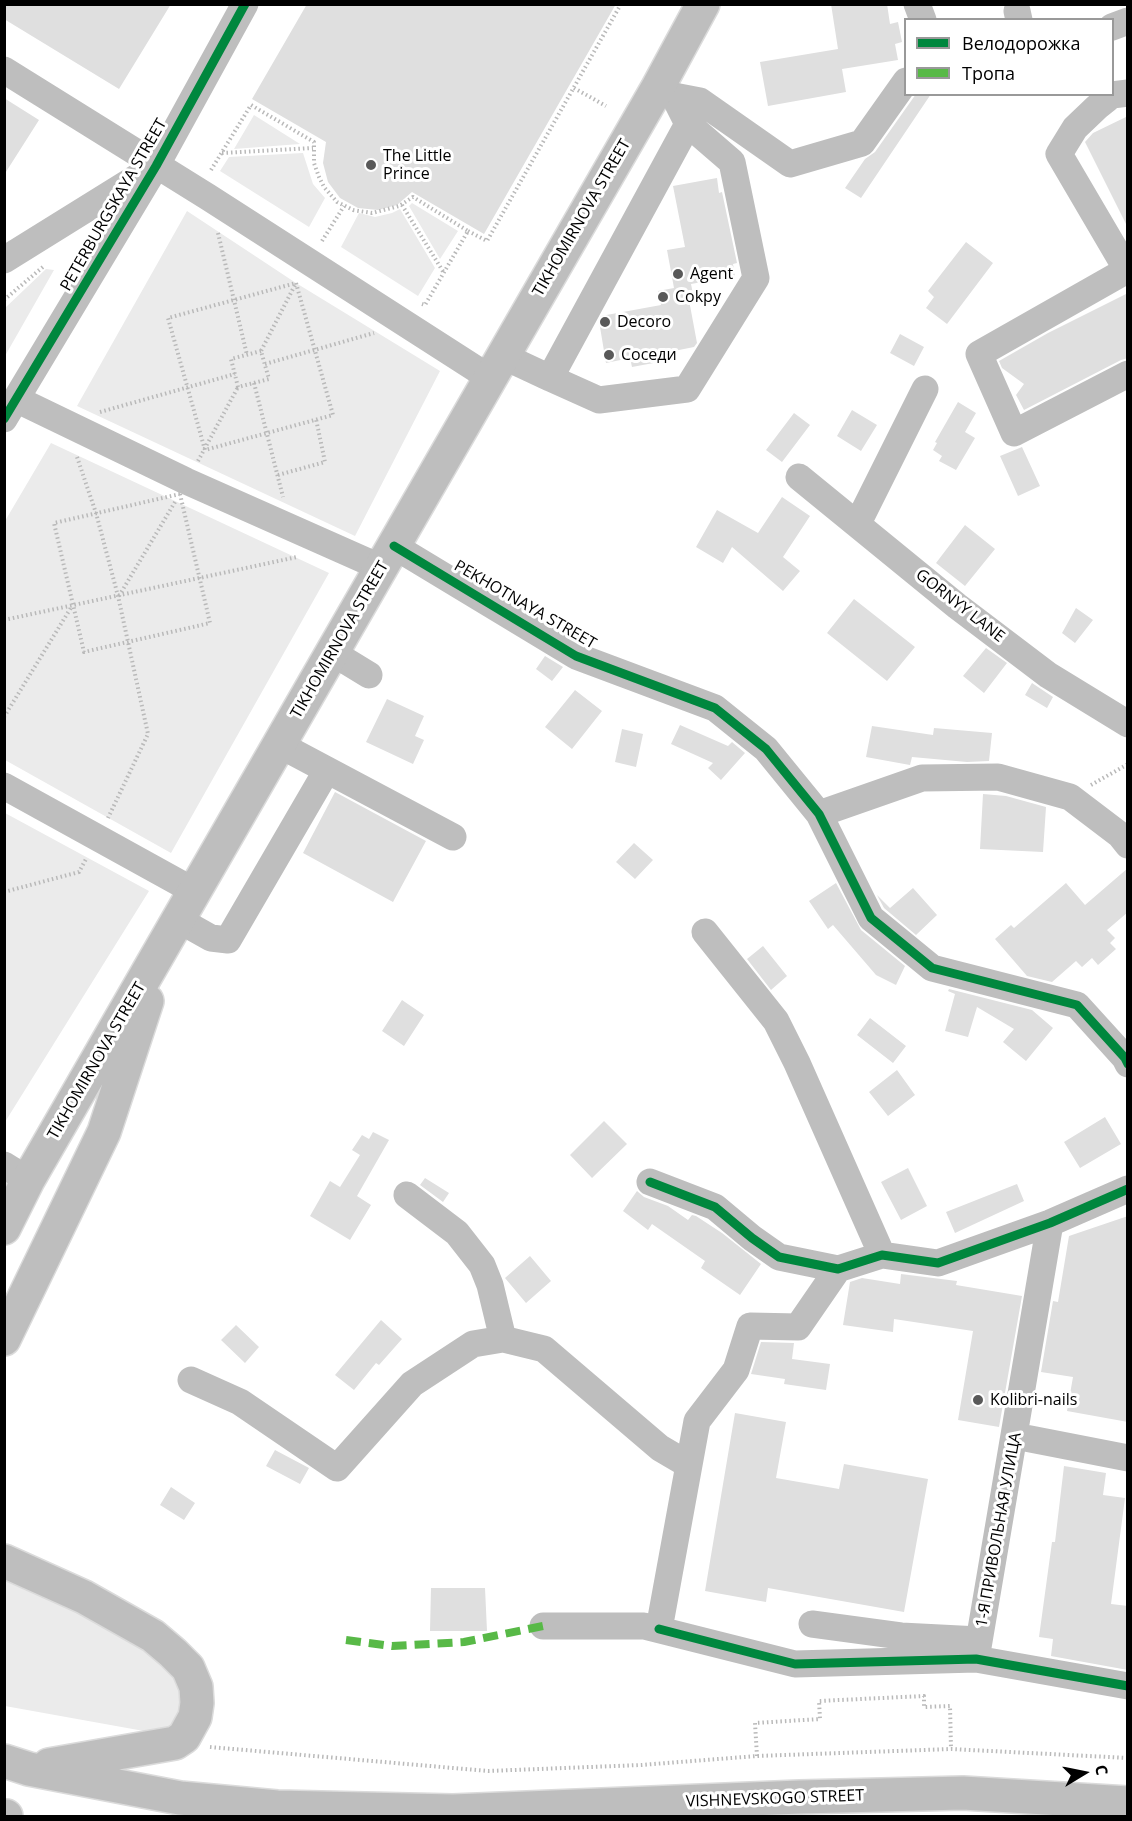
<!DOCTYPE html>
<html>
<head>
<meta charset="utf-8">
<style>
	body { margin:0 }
	#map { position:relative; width:1132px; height:1821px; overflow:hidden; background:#fff; font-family:"Open Sans",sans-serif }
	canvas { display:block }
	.frame { position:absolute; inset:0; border:6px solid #000; pointer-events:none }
	.legend { position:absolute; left:904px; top:18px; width:210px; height:78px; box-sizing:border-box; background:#fff; border:2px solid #999; margin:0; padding:8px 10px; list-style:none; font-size:18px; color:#000 }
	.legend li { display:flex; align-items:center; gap:12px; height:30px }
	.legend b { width:30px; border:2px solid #999 }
	.north { position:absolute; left:1054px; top:1743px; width:60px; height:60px; -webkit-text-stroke:4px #fff; paint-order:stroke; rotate:80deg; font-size:16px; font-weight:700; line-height:24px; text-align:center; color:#000 }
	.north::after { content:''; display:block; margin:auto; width:21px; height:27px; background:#000; clip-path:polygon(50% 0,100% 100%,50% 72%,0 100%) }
</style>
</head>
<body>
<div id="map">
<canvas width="1132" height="1821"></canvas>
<div class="frame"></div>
<ul class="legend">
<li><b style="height:8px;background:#00873e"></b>Велодорожка</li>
<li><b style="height:8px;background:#58b947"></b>Тропа</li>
</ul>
<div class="north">С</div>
</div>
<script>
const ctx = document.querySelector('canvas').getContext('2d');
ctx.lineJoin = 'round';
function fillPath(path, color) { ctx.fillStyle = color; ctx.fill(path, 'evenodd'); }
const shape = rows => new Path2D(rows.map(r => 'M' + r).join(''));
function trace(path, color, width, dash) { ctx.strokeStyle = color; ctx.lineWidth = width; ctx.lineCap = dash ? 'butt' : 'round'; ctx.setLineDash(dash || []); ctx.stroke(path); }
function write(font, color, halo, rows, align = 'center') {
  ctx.font = font + ' "Open Sans",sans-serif'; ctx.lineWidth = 6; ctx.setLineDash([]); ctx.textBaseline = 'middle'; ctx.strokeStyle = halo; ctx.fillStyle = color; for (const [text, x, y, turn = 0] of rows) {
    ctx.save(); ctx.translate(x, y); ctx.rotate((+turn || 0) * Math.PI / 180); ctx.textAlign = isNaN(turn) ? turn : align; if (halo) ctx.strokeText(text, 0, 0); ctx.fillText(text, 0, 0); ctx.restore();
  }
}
fillPath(shape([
	[254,115,300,144,234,149],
	[303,153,313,184,325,198,309,227,220,171,229,157],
	[412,203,458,231,440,259,409,206],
	[400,209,435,268,418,296,341,247,359,213,375,217,392,213],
	[187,211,296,283,440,371,355,536,77,406],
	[46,269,54,270,5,356,5,308],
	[51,443,329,573,171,853,5,760,5,521],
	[5,813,149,891,5,1122],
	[4,1575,155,1648,191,1699,166,1735,5,1706]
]), '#ebebeb');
fillPath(shape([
	[4,4,171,4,119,89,4,19],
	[307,4,616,4,484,234,412,192,397,205,378,210,358,208,340,198,328,182,323,163,326,142,252,99],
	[831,4,887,4,890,24,898,22,902,42,895,44,898,60,842,69,846,92,768,106,760,62,838,49],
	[916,94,931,94,861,198,845,188,865,159,875,152],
	[4,98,39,120,4,175],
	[1128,116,1128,228,1085,142,1093,133],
	[717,178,719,193,722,192,737,263,733,264,735,276,691,284,694,299,689,300,697,343,694,347,674,351,675,359,632,367,630,358,606,363,599,321,601,316,661,305,658,291,674,288,667,250,685,247,673,186],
	[966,242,993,263,947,324,926,308,934,297,928,291],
	[1128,293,1128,358,1121,360,1024,410,1016,395,1024,384,1002,368,999,361,1048,333],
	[900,334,924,347,914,366,890,353],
	[958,402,976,413,965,432,975,438,956,470,939,461,942,456,933,450,937,443,935,442],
	[852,410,877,425,861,451,837,436],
	[794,413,810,425,782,462,766,450],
	[1022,447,1040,486,1018,496,1000,456],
	[782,497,810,516,783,557,800,571,783,591,732,547,723,563,696,547,717,510,758,533],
	[965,525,995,549,965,586,936,563],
	[854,599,915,647,887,681,827,633],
	[1076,608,1093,620,1075,643,1062,633],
	[986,648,1007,663,984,693,963,676],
	[545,656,563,667,552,681,536,669],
	[1032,683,1053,697,1047,708,1025,695],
	[575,690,602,711,572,749,545,727],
	[387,699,424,716,415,736,424,740,413,764,366,742],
	[680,725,728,746,732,742,745,753,721,780,708,768,713,763,671,744],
	[872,726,933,735,934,728,992,733,989,761,967,762,912,757,910,765,866,757],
	[622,729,643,734,636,767,615,762],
	[335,792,426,841,393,902,303,853],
	[983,794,1006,796,1046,807,1043,852,980,849],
	[634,843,653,860,635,879,616,862],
	[1128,868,1128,912,1107,930,1115,938,1110,943,1116,949,1098,965,1092,958,1082,967,1076,961,1052,982,1027,976,995,939,1011,925,1014,928,1066,883,1085,905],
	[836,883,861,930,905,966,896,985,876,975,833,925,828,929,809,901],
	[913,888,937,915,916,935,884,908,877,895,890,908],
	[763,946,787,976,771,990,747,959],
	[949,989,1032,1010,1053,1028,1026,1061,1003,1042,1014,1029,977,1007,968,1037,945,1031,955,994,948,991],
	[402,1000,424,1015,404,1046,382,1031],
	[870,1018,906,1046,893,1063,857,1035],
	[897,1070,915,1095,888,1116,869,1092],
	[1105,1117,1121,1144,1080,1168,1064,1142],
	[604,1121,627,1144,592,1178,570,1155],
	[373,1132,389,1140,357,1196,371,1205,350,1240,310,1216,330,1181,340,1187,360,1155,352,1150,362,1135,369,1139],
	[908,1168,927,1206,901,1220,881,1182],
	[425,1178,449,1193,443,1202,420,1185],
	[1017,1184,1024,1201,955,1233,946,1212],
	[637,1191,644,1197,668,1206,688,1220,692,1215,696,1216,722,1233,761,1264,740,1295,701,1268,705,1261,652,1224,648,1230,623,1211],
	[1128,1216,1128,1422,1067,1411,1073,1377,1041,1372,1053,1301,1058,1302,1069,1236],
	[530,1256,551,1281,526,1303,505,1278],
	[901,1274,957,1281,956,1285,1022,1296,999,1427,958,1420,973,1331,894,1319,893,1332,843,1325,850,1282,862,1278,900,1284],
	[381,1320,402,1339,379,1365,376,1363,354,1390,335,1375],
	[236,1325,259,1347,245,1363,221,1340],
	[761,1342,794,1343,792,1359,830,1364,826,1390,784,1384,785,1379,751,1374],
	[735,1413,786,1422,776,1478,839,1489,844,1464,928,1479,904,1612,768,1588,766,1602,705,1591],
	[275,1450,309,1468,300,1484,266,1466],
	[1064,1466,1106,1473,1103,1495,1125,1498,1111,1604,1128,1606,1128,1670,1051,1656,1053,1639,1039,1637,1052,1542,1055,1542],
	[171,1487,195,1503,184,1520,160,1505],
	[431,1588,485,1588,487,1631,430,1631]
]), '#dfdfdf');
const major = shape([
	[4,1228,28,1180,657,89,703,4],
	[4,1339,104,1132,147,1001],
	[4,1561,84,1597,153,1636,173,1653,188,1668,196,1687,197,1703,195,1717,184,1737,175,1743,49,1765],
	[4,1761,29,1769,180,1798,277,1807,453,1811,800,1797,963,1793,1128,1803],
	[4,1816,6,1816]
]);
trace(major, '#dbdbdb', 36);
trace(shape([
	[574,88,606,106],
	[222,153,313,148],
	[211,170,251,105,314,142,314,163,319,177,324,187,337,202,353,210,372,213,399,206,413,197,468,231,425,305,422,304],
	[402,205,444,273],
	[468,231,487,241,621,4],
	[218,233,247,355],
	[322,241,344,206],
	[296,283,333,415,205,450,168,318,296,283],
	[4,300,44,266],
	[261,351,231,359,238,387,269,379,261,351,296,283],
	[265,364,374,333],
	[254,383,283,497],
	[100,412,235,374],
	[77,457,96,513,118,596,148,734,108,818],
	[198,461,238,387],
	[278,475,325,462,316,419],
	[180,494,210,623,84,652,54,523,180,494],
	[119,596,175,502],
	[4,620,297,557],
	[4,717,72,606],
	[1091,785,1128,764],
	[4,892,79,872,86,859],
	[210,1747,488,1771,641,1765,757,1756,951,1749,1128,1758],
	[757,1756,755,1723,820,1719,819,1701,924,1696,924,1707,950,1706,951,1749]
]), '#b9b9b9', 4, [1.5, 3]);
trace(shape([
	[917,4,923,20],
	[1017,11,1019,20],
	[1112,27,1128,21],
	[4,70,208,197,490,378],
	[664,92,674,96,700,101,790,164,862,143,906,81],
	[1128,93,1112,95,1097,107,1075,128,1059,154,1127,270,979,354,1014,433,1128,374],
	[4,260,152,168],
	[503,356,550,378,688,124],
	[550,378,599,400,687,389,756,278,732,162,688,124,674,96],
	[16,399,186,481,382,568],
	[4,419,156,166,245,4],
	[799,477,957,606,1048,675,1128,724],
	[858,523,925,389],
	[394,546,576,656,715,708,766,749,819,814,871,918,932,968,1077,1005,1125,1058,1128,1064],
	[333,653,369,675],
	[280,745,453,837],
	[4,786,194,891],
	[819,814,922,778,998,777,1070,797,1120,835,1128,845],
	[179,920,211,938,228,940,327,770],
	[705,932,776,1021,797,1063,882,1255],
	[4,1165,28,1180],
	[650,1182,715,1207,752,1238,779,1257,838,1269,882,1255,938,1263,1050,1223,1128,1189],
	[407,1195,457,1233,482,1265,490,1285,503,1339],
	[191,1380,240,1402,337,1468,412,1384,473,1344,503,1339,544,1349,660,1448,689,1465],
	[1015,1436,1128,1458],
	[812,1624,901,1636,979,1640],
	[543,1626,644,1626,795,1664,976,1659,1128,1686],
	[659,1629,697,1421,736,1370,750,1326,798,1327,838,1269],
	[976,1659,1050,1223]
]), '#bebebe', 27);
trace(major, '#bebebe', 33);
trace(shape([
	[346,1640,392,1646,464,1642,543,1626]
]), '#58b947', 8, [15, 8]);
trace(shape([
	[4,419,156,166,245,4],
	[394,546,576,656,715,708,766,749,819,814,871,918,932,968,1077,1005,1125,1058,1128,1064],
	[650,1182,715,1207,752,1238,779,1257,838,1269,882,1255,938,1263,1050,1223,1128,1189],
	[659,1629,795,1664,976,1659,1128,1686]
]), '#00873e', 9);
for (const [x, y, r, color] of [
	[371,165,6,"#595959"],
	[678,274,6,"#595959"],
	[663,297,6,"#595959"],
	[605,322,6,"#595959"],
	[609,355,6,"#595959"],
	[978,1400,6,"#595959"]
]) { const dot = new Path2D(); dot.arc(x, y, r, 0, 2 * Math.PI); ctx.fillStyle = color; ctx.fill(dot); trace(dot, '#fff', 2); }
write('16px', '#000', '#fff', [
	["The Little",383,156],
	["Prince",383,174],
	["Agent",690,274],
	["Cokpy",675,297],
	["Decoro",617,322],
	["Соседи",621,355],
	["Kolibri-nails",990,1400]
], 'left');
write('16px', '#000', '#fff', [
	["PETERBURGSKAYA STREET",114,205,-60],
	["TIKHOMIRNOVA STREET",582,218,-60],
	["PEKHOTNAYA STREET",525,605,30],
	["GORNYY LANE",960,606,38],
	["TIKHOMIRNOVA STREET",340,640,-60],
	["TIKHOMIRNOVA STREET",97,1061,-60],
	["1-Я ПРИВОЛЬНАЯ УЛИЦА",999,1530,-80],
	["VISHNEVSKOGO STREET",775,1799,-2]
]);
</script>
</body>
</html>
